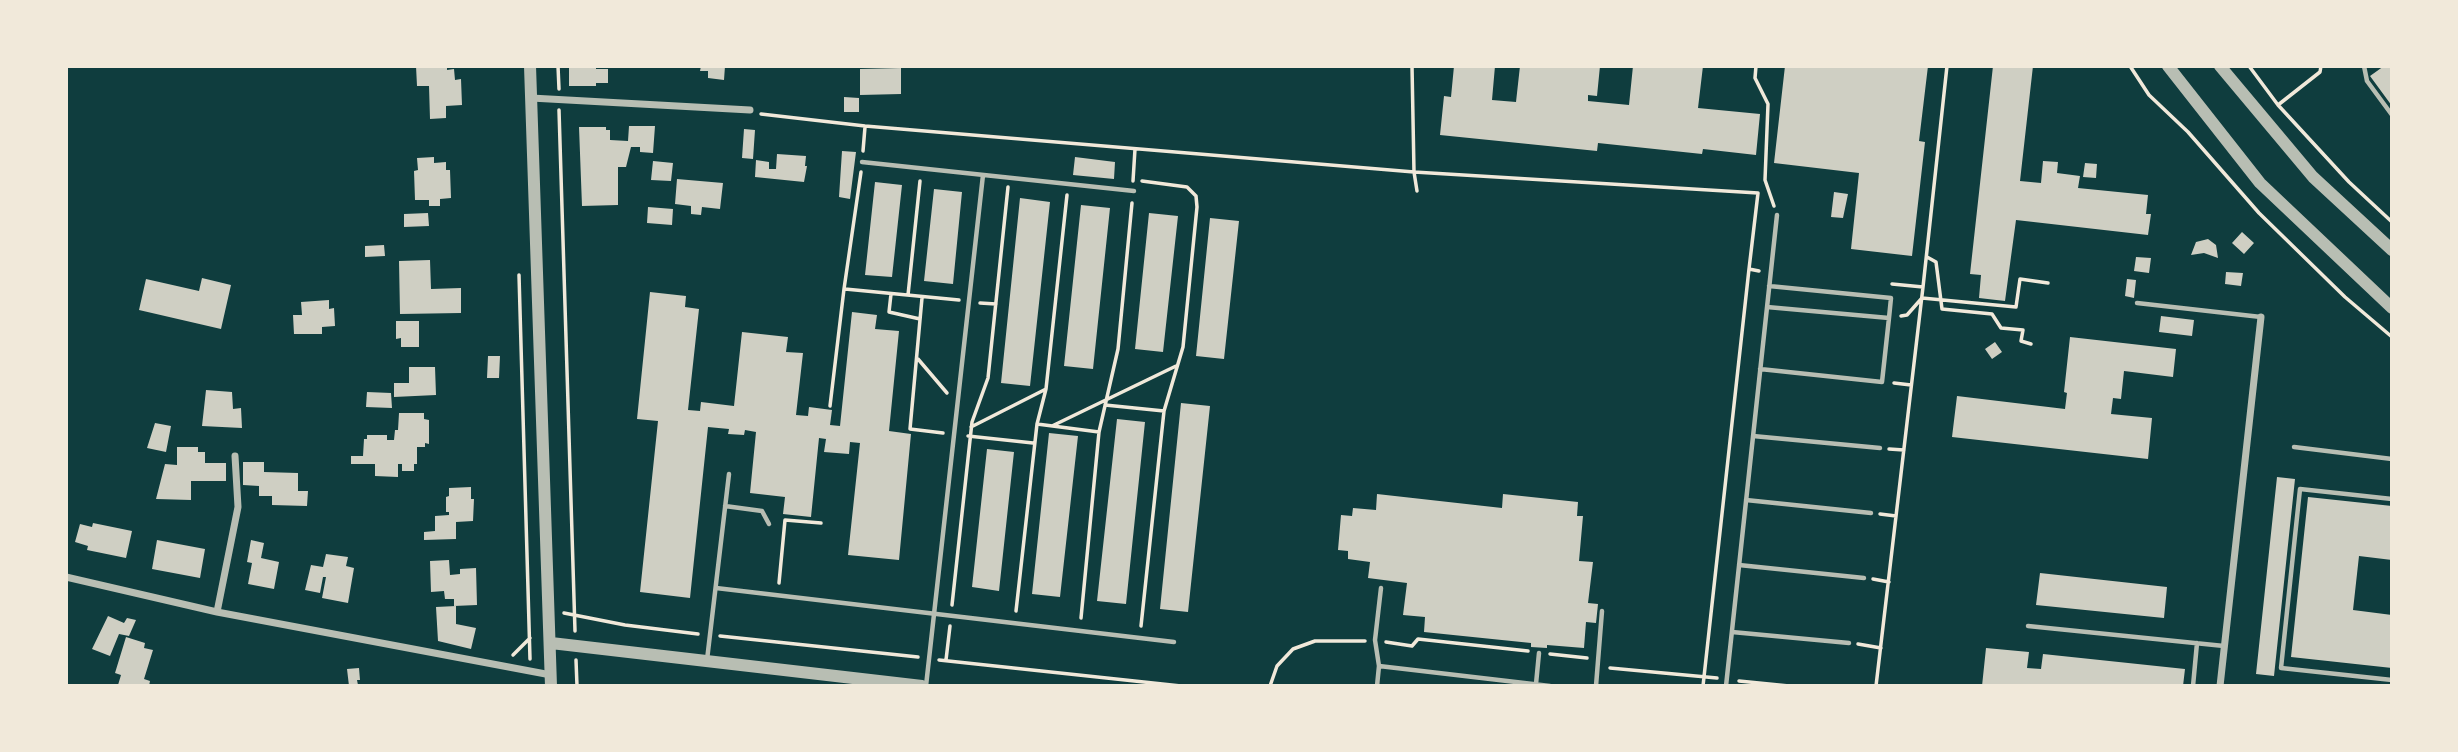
<!DOCTYPE html>
<html>
<head>
<meta charset="utf-8">
<style>
	body { margin:0 }
	#map { position:relative; width:2458px; height:752px; overflow:hidden; background:#0f3d3e; font-family:Lato,sans-serif }
	canvas { display:block }
	.frame { position:absolute; inset:0; border:68px solid #f1e9da; pointer-events:none }
</style>
</head>
<body>
<div id="map">
<canvas width="2458" height="752"></canvas>
<div class="frame"></div>
</div>
<script>
const ctx = document.querySelector('canvas').getContext('2d');
ctx.lineJoin = 'round';
function fillPath(path, color) { ctx.fillStyle = color; ctx.fill(path, 'evenodd'); }
const shape = rows => new Path2D(rows.map(r => 'M' + r).join(''));
function trace(path, color, width, dash) { ctx.strokeStyle = color; ctx.lineWidth = width; ctx.lineCap = dash ? 'butt' : 'round'; ctx.setLineDash(dash || []); ctx.stroke(path); }
fillPath(shape([
	[416,66,447,66,447,70,454,69,455,80,461,79,462,105,446,106,446,118,430,119,429,86,417,86],
	[569,66,596,66,596,69,608,69,608,83,596,83,596,86,569,86],
	[701,66,725,66,724,80,708,78,708,71,700,71],
	[1454,66,1495,66,1492,100,1516,102,1520,66,1600,66,1597,96,1588,95,1588,101,1629,105,1633,66,1703,66,1698,108,1760,114,1756,155,1703,149,1702,154,1598,143,1597,151,1440,135,1444,96,1451,97],
	[1785,66,1928,66,1919,141,1925,142,1912,256,1851,249,1859,173,1774,163],
	[1993,66,2033,66,2020,181,2041,183,2043,161,2058,162,2057,173,2080,176,2078,188,2148,195,2146,214,2151,214,2148,235,2016,220,2005,301,1979,298,1981,275,1970,274],
	[2384,66,2392,66,2392,106,2370,76],
	[901,68,901,94,860,95,860,69],
	[844,97,859,98,859,112,844,112],
	[629,126,655,126,653,153,640,152,640,147,631,147,626,167,618,167,618,205,582,206,579,127,606,127,606,130,610,130,610,140,628,141],
	[744,129,755,130,753,159,742,158],
	[842,151,856,152,850,199,839,197],
	[777,154,806,156,805,166,807,166,804,182,755,177,756,160,769,162,769,169,776,169],
	[434,157,434,163,446,162,446,170,450,170,451,198,440,199,440,206,429,206,429,200,415,200,414,171,418,170,417,158],
	[1075,157,1115,162,1114,179,1073,175],
	[653,161,673,163,671,181,651,180],
	[2085,163,2097,164,2096,178,2083,177],
	[677,179,723,183,720,209,702,207,701,215,691,214,691,206,675,204],
	[875,182,902,185,892,277,865,275],
	[934,189,962,192,953,284,924,281],
	[1834,192,1848,194,1843,218,1831,217],
	[1020,198,1050,202,1030,386,1001,383],
	[1081,205,1110,208,1093,369,1064,366],
	[648,207,673,209,672,225,647,223],
	[428,213,429,226,404,227,404,214],
	[1149,213,1178,216,1163,352,1135,349],
	[1210,218,1239,221,1224,359,1196,356],
	[2242,232,2254,243,2244,254,2232,243],
	[2208,239,2216,245,2218,258,2204,253,2191,255,2196,242],
	[384,245,385,256,365,257,365,246],
	[2136,257,2151,258,2149,273,2134,271],
	[430,260,431,289,461,288,461,313,400,314,399,261],
	[2226,272,2243,273,2241,286,2225,284],
	[202,278,231,285,221,329,139,310,146,279,199,291],
	[2127,279,2136,280,2134,298,2125,296],
	[650,292,686,296,685,307,699,309,688,410,700,411,701,402,734,406,742,332,788,337,786,352,803,353,796,415,808,416,809,407,832,410,830,425,840,426,852,312,877,315,875,329,899,331,889,431,911,434,899,560,848,555,860,443,850,442,849,454,824,452,826,439,819,438,811,517,783,514,785,497,750,493,756,432,745,430,744,435,728,434,729,429,708,427,690,598,640,592,658,421,637,419],
	[329,300,329,309,334,308,335,326,322,327,322,334,294,334,293,315,302,315,301,302],
	[2161,316,2194,320,2192,336,2159,332],
	[396,321,419,321,419,347,401,347,401,338,396,339],
	[2070,337,2176,349,2173,377,2124,371,2121,399,2113,398,2111,414,2152,418,2148,459,1952,437,1957,396,2065,409,2067,393,2064,392],
	[1995,342,2002,352,1992,359,1985,349],
	[488,356,500,356,499,378,487,378],
	[409,367,435,367,436,395,394,397,394,383,409,383],
	[206,390,232,392,233,409,241,408,242,428,202,426],
	[367,392,391,393,392,408,366,407],
	[1181,403,1210,406,1188,612,1160,609],
	[399,413,424,413,424,419,429,420,429,444,425,443,425,447,417,447,417,464,414,464,414,471,402,471,402,464,398,464,398,477,375,476,375,464,351,464,351,456,363,456,364,439,367,439,367,435,387,435,387,440,394,440,395,430,398,430],
	[1117,419,1145,422,1126,604,1097,601],
	[155,423,171,426,166,452,147,448],
	[1049,433,1078,436,1060,597,1032,594],
	[177,447,198,447,198,452,205,452,205,463,226,463,226,481,191,481,191,500,156,499,165,464,177,465],
	[987,449,1014,452,999,591,972,587],
	[243,462,264,462,264,472,298,473,298,491,308,491,307,506,272,505,272,496,259,496,259,486,243,485],
	[2277,477,2295,479,2274,676,2256,674],
	[471,487,471,499,474,499,473,521,456,522,456,539,424,540,424,532,435,531,435,516,449,515,449,512,446,512,446,497,449,496,449,488],
	[1377,494,1502,508,1503,494,1578,502,1577,516,1583,516,1579,561,1593,562,1588,603,1598,604,1596,623,1586,622,1584,648,1547,645,1547,648,1531,647,1531,643,1424,632,1425,617,1403,615,1407,583,1368,578,1370,562,1348,559,1348,551,1338,550,1341,515,1352,516,1353,508,1376,510],
	[2308,497,2392,506,2392,560,2359,556,2353,610,2392,615,2392,668,2291,657],
	[93,523,132,531,126,558,87,550,88,546,75,542,80,524,92,527],
	[157,540,205,549,200,578,152,569],
	[251,540,264,543,261,558,279,562,274,589,248,584,252,563,247,562],
	[326,554,348,557,346,566,354,568,348,603,322,598,326,577,323,577,320,593,305,590,311,565,323,567],
	[449,560,450,575,460,574,460,569,476,568,477,605,454,606,454,599,445,599,444,591,431,592,430,561],
	[2040,573,2167,587,2164,618,2036,605],
	[456,606,456,624,476,628,471,649,438,641,436,607],
	[108,616,124,623,127,618,136,620,129,636,119,634,110,656,92,649],
	[126,637,145,643,144,648,153,650,144,679,150,681,149,686,118,685,121,675,115,673],
	[1986,648,2029,652,2027,668,2041,669,2043,654,2185,669,2183,686,1982,686],
	[359,668,360,680,357,680,358,685,349,686,347,669]
]), '#cfcfc3');
trace(shape([
	[558,66,559,89],
	[1412,66,1414,172,1758,193,1749,269,1759,271],
	[1756,66,1755,78,1768,104,1765,180,1774,206],
	[2130,66,2149,95,2188,132,2259,213,2345,297,2392,337],
	[2249,66,2278,105,2349,182,2392,222],
	[2278,105,2320,72,2321,66],
	[559,110,575,631],
	[761,114,865,126,1414,172,1417,191],
	[863,151,865,127],
	[1133,181,1135,149],
	[1927,257,1936,262,1942,309,1992,314,2001,328,2023,330,2021,341,2031,344],
	[519,275,530,659],
	[1892,284,1923,287,1947,66],
	[845,289,959,300],
	[891,294,889,312,920,319],
	[908,295,920,181],
	[922,298,910,429,943,433],
	[980,303,996,304],
	[1901,316,1907,315,1922,298,2016,307,2020,279,2048,283],
	[918,359,947,393],
	[1894,383,1911,385],
	[1105,405,1164,411],
	[830,406,844,289,861,172],
	[1037,424,1099,432],
	[1052,426,1176,366],
	[971,427,1046,389],
	[968,436,1033,443],
	[1889,449,1904,450],
	[1880,514,1896,516],
	[1873,579,1889,582],
	[779,583,785,520,821,523],
	[952,605,972,422,988,378,1008,187],
	[1016,611,1037,424,1046,389,1067,195],
	[564,613,625,625,698,634],
	[1081,618,1099,432,1118,349,1132,203],
	[1141,626,1164,411,1183,347,1197,207,1196,196,1187,187,1142,181],
	[720,636,918,657],
	[1386,642,1412,646,1418,639,1528,651],
	[1858,644,1881,648],
	[1550,654,1587,658],
	[513,655,530,638],
	[576,660,577,686],
	[939,660,1181,686],
	[946,660,950,626],
	[1610,668,1717,678],
	[1739,681,1789,686],
	[1270,686,1277,666,1293,649,1315,641,1365,641],
	[1703,686,1749,269],
	[1876,686,1923,287]
]), '#f1e9da', 3.5);
trace(shape([
	[2364,66,2367,81,2392,115],
	[862,162,1134,191],
	[2137,303,2261,317],
	[1767,307,1889,318,1891,298,1769,286],
	[1760,369,1882,382,1889,318],
	[1753,436,1880,448],
	[2294,447,2392,459],
	[2392,499,2300,489,2281,668,2392,680],
	[1746,500,1871,513],
	[725,506,762,511,769,524],
	[1739,565,1864,578],
	[716,588,1174,642],
	[2028,626,2224,646],
	[1732,632,1849,643],
	[707,660,729,474],
	[1379,666,1375,640,1381,588],
	[1536,684,1539,653],
	[926,686,983,175],
	[1377,686,1379,666,1550,686],
	[1596,686,1602,611],
	[1726,686,1777,215],
	[2193,686,2197,643]
]), '#b8beb3', 4.5);
trace(shape([
	[531,98,750,110],
	[66,577,217,612,551,675],
	[217,612,238,507,235,456],
	[2220,686,2261,317]
]), '#b8beb3', 7);
trace(shape([
	[530,66,551,686],
	[2168,66,2260,183,2392,308],
	[2220,66,2313,177,2392,250],
	[551,643,922,686]
]), '#b8beb3', 12);
</script>
</body>
</html>
